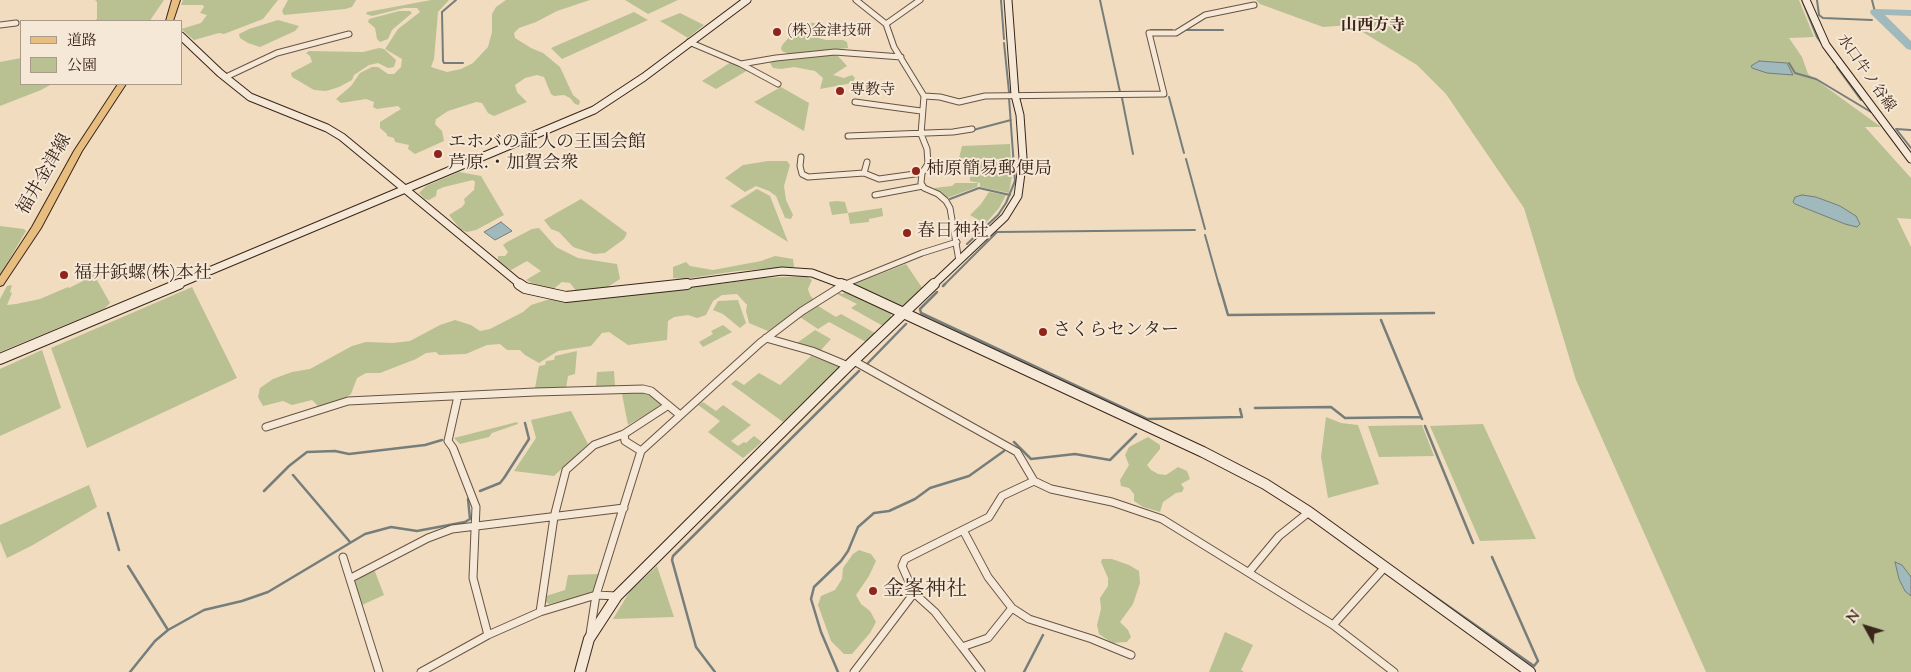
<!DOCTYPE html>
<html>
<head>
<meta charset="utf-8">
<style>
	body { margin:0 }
	#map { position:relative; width:1911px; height:672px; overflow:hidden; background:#f1dcc0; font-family:"Sorts Mill Goudy","Noto Serif JP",serif }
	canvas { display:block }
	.legend { position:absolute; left:20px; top:20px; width:162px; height:65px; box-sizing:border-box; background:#f6e8d6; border:1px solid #aa9a8a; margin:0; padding:6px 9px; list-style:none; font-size:15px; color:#392519 }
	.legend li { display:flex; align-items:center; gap:10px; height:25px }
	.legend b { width:25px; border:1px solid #aa9a8a }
	.north { position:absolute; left:1841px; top:602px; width:50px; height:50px; -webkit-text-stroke:4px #f6e8d6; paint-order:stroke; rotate:309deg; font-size:14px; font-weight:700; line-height:20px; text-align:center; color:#392519 }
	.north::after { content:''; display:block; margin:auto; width:18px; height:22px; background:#392519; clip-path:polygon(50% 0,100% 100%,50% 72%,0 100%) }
</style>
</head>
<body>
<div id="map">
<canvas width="1911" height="672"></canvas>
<ul class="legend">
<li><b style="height:6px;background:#e8be80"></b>道路</li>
<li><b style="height:14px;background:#b9c092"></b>公園</li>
</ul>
<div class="north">N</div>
</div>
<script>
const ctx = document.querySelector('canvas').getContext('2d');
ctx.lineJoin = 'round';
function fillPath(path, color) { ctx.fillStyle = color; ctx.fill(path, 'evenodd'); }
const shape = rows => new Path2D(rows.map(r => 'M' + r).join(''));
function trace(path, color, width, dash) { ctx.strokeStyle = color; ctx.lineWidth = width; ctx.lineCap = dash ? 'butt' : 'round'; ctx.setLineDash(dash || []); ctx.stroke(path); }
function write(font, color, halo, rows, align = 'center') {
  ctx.font = font + ' "Sorts Mill Goudy","Noto Serif JP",serif'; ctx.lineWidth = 4; ctx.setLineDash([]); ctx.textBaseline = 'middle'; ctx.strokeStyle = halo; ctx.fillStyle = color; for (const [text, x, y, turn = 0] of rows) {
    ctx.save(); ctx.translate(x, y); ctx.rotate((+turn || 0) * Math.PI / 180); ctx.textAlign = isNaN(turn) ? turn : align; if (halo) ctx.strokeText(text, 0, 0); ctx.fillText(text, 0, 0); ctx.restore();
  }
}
fillPath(shape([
	[95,0,164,0,151,19,151,21,93,21,97,19,97,2],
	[183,0,278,0,263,19,224,34,219,33,194,40,181,29,201,23,207,15,200,13,204,7,203,5,181,5],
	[288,0,356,0,352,7,345,9,284,15,282,11],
	[431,0,449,0,438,12,434,59,431,67,447,72,461,69,473,63,488,47,492,32,492,14,496,7,506,0,590,0,557,11,536,22,519,28,514,33,515,38,531,48,543,53,560,67,573,95,580,101,579,105,575,104,570,98,564,95,554,96,551,94,544,77,537,75,525,78,515,85,517,92,527,102,494,116,488,113,482,103,476,102,448,111,436,119,435,124,442,131,444,141,415,154,408,149,409,145,395,142,394,138,387,136,387,134,380,128,380,122,401,109,398,106,377,109,373,107,374,102,366,99,341,103,336,99,351,86,360,73,372,67,378,67,388,74,394,74,401,67,402,59,385,49,398,29,420,12,417,8,404,8,372,16,366,14,367,12],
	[625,0,678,0,648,14],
	[1256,0,1799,0,1814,37,1789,38,1802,57,1808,74,1881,127,1865,127,1911,178,1911,219,1897,218,1911,247,1911,672,1706,672,1576,380,1524,208,1446,94,1417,65,1351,25,1323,27,1260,4],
	[399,11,410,11,412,13,392,30,388,39,380,42,377,39,375,28,368,22,369,19],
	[634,12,648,20,562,59,551,48],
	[680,13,704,25,688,38,660,21],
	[278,20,299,26,295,31,260,47,248,43,240,38,239,34,249,29],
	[806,22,820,24,813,35,815,37,826,40,843,40,847,42,848,48,789,54,782,51,781,48,783,44,802,23],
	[379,48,384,49,396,60,394,67,388,68,378,63,369,65,354,75,352,80,339,87,326,91,314,90,292,77,291,73,312,62,310,56,306,53,309,51,363,52],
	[833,55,838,56,847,66,833,75,844,78,852,75,855,78,852,83,820,89,823,78,815,71,794,67,781,69,773,68,770,63,773,61],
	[21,58,21,84,52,84,41,90,0,106,0,62],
	[731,62,748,70,716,89,702,81],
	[781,87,809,103,804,131,754,102],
	[1010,144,1011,160,959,158,962,146],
	[768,161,787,161,790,165,784,186,786,200,793,215,791,219,785,218,776,196,769,191,756,186,745,192,725,178,743,165],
	[1012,161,1013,170,1009,193,980,187,980,183,970,181,970,177,978,176,978,173,974,171,974,162],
	[459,172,481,176,504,215,476,230,467,232,461,230,449,215,462,207,465,203,464,199,474,190,475,182,473,180,444,187,437,190,436,196,429,200,425,199,419,193,426,186],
	[955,183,978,183,977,187,947,198,934,188,952,186],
	[757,189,770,196,788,242,730,206],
	[989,192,1006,195,999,208,985,224,970,215,981,204],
	[581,199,627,233,624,239,605,253,594,254,573,247,559,232,551,229,544,220],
	[837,201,845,202,848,213,882,208,883,216,869,219,869,222,850,224,848,213,832,215,829,202],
	[0,226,24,229,26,231,0,275],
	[539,228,556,247,578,258,617,264,620,279,606,288,577,292,570,283,562,282,552,290,544,289,526,280,541,271,527,261,511,270,498,261,498,256,505,256,508,252,503,245,507,242,532,229],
	[775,256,793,259,794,267,737,271,684,279,673,278,673,267,686,262,690,266,713,270,761,261],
	[906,264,923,289,902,308,852,285],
	[93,273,110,303,104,309,0,352,0,299,7,286,12,285,10,292,12,293,7,305,16,304,40,299,68,287,69,288,83,281,81,279],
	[806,276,812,280,808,289,810,295,814,300,768,331,749,323,746,311,747,305,737,294,722,295,713,301,706,315,697,318,688,315,674,317,668,321,667,340,628,345,609,332,602,333,591,346,558,351,539,363,525,355,520,350,507,350,500,344,487,345,466,354,439,355,436,352,426,353,416,359,380,373,366,373,357,378,351,394,340,401,318,406,312,400,292,405,283,401,263,406,258,397,260,388,273,379,292,372,310,369,352,346,366,342,393,343,410,341,440,325,455,320,471,325,480,331,490,329,523,312,531,305,547,300,720,284,761,278],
	[192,287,237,378,87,448,51,348],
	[838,292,842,294,845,292,891,313,891,318,883,326,851,308,857,304,835,293],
	[738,300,746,323,740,328,723,314,713,310,718,301],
	[818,306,836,317,841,314,875,333,866,342,829,322,818,329,800,317],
	[723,325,732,332,703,347,699,342,713,334,711,331],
	[815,330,831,339,820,351,797,343],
	[42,350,61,408,0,436,0,369],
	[577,351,575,374,568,376,566,388,535,388,539,366,545,365,546,361,554,360,555,356],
	[811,356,841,367,783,422,731,384,736,380,744,385,759,373,780,385],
	[614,371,615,386,596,387,597,372],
	[643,393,652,396,662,405,628,425,622,394],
	[703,402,716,411,723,405,751,425,731,441,738,446,744,442,746,443,754,436,762,442,743,458,708,432,720,421,698,405],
	[571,411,588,444,554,476,514,471,536,438,531,420],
	[1326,417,1341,423,1358,425,1379,484,1328,498,1321,457],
	[517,422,518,424,492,433,489,437,460,444,454,438],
	[1483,424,1536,539,1480,541,1430,426],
	[1422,425,1434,456,1379,457,1368,426],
	[1148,437,1160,445,1160,449,1147,465,1151,470,1158,474,1166,475,1178,467,1187,471,1190,479,1181,484,1184,488,1182,492,1176,493,1163,502,1160,512,1143,507,1134,501,1134,494,1129,488,1121,486,1120,480,1129,465,1125,455,1129,447],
	[89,485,97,507,33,545,7,558,0,541,0,525],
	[859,550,871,554,876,561,869,576,856,595,861,604,870,611,876,622,870,633,852,654,844,654,831,641,818,605,821,596,835,590,842,579,843,568,853,554],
	[1102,559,1112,559,1129,565,1139,571,1140,583,1133,604,1120,622,1128,630,1131,637,1127,642,1112,643,1099,634,1097,625,1101,609,1100,598,1108,586,1108,578,1101,562],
	[657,566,674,617,613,619,630,591],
	[374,569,384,595,362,605,353,579],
	[599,574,594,590,591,594,549,604,546,602,546,596,565,590,568,575],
	[1225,632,1253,645,1241,670,1244,672,1209,672]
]), '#b9c092');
const water = shape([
	[1759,61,1787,63,1793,75,1767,73,1752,68,1751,66,1759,61],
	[1802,195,1816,197,1840,206,1856,216,1860,224,1857,227,1845,224,1795,204,1793,202,1795,197,1802,195],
	[501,222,512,231,495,240,484,232,501,222],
	[1895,562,1902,565,1911,577,1911,596,1905,591,1899,579,1895,562]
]);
fillPath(water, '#9fb9bc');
trace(water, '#767e7b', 1);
trace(shape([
	[456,0,442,12,443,61,444,63,463,63],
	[1001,0,1004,39],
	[1100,0,1120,92],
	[1802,0,1817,37,1835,63],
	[1817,0,1819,15,1823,18,1872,20],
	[1872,0,1875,12],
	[1151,30,1172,30],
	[1184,30,1223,30],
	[1004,43,1009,92],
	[1789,63,1795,73,1816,79,1871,112],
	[1837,67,1861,100],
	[1169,97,1184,153],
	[1122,98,1133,154],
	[973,130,1011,120],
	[1911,130,1896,129,1911,148],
	[1186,159,1205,229],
	[950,199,979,188,1010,195],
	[1205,235,1219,285],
	[967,244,998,215,1006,203,1015,181,1009,98],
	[944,285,997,232,1195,230]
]), '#767e7b', 2);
trace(shape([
	[1219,284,1228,315,1434,313],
	[943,286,945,284],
	[937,292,920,309,921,313,1147,419,1242,417,1240,409],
	[1381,320,1422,419],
	[867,364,906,324],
	[1255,408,1331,407,1345,418,1421,417],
	[1425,426,1473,543],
	[1014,442,1031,459,1075,454,1110,460,1136,434],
	[293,475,350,542],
	[264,491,289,466,307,452,335,451,349,454,425,445,442,440],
	[480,491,500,483,504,478,529,439,525,423],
	[108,513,119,550],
	[128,566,168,630],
	[1418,585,1534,666,1538,661,1492,557],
	[130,672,155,641,168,630,204,610,242,601,268,592,365,534,391,527,417,531,465,522,470,519,468,499],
	[715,672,696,647,672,560,673,556,859,371],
	[838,672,821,632,811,599,814,587,841,561,848,551,858,527,874,513,889,511,915,499,930,488,969,476,1004,451],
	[1024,672,1043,635]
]), '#767e7b', 2.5);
fillPath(shape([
	[1875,9,1911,10,1911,16,1885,15,1911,41,1911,50,1907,49,1871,14,1870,12,1871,10,1875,9]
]), '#9fb9bc');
const streetFar1 = shape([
	[856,0,886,24,894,47,924,96,921,134,927,149,928,164,922,173,921,183,924,188,938,194,946,201,950,208,959,261],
	[886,24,920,0],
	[0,25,16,23],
	[689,42,741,64,778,84],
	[741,64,776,58,835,52,901,57],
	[226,77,277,53,349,34],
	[924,96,940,97,959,102,985,96,1164,94,1149,33,1176,33,1205,15,1254,5],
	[855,102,921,111],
	[848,136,953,132,972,129],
	[801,157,800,166,802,174,808,177,864,173],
	[867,162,864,173,879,179,922,173],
	[875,195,923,186],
	[843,285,922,253,957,242]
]);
const street = shape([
	[766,338,812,351,848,366],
	[854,361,1017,452,1034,481,1051,489,1112,502,1162,519,1333,625,1394,672],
	[458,396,448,441,453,448,476,507,473,578,488,635],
	[266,427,348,401,535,392,643,389,651,391,680,415],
	[624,434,625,441,641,451],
	[963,530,988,577,1012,608,1029,619,1092,639,1131,655],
	[343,557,379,672],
	[1249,572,1279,536,1309,512],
	[351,578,428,538,452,529,624,508],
	[914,593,935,612,962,647,988,638,1012,608],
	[540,612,554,517,566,470,594,445,624,434,667,406],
	[1333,625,1385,567],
	[590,634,596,595,641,451,760,343,802,311,845,284],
	[962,647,981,672],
	[421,672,488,635,540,612,596,595,617,596],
	[854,672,914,593,902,566,905,559,989,517,1002,496,1034,481]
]);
const secondaryFar1 = shape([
	[1806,0,1826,45,1911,159],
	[181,36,220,73,250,97,327,128,342,137,521,285],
	[176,285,594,110,644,77,747,0],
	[678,285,782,271,812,273,844,285],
	[933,285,1005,217,1018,196,1023,158,1020,115,1015,95,1008,0]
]);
const secondary = shape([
	[519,284,525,288,566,297,687,284],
	[841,284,1203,452,1265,484,1309,512,1530,672],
	[0,359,179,284],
	[580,672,589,639,617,596,848,366,934,284]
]);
const primary = shape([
	[172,0,180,0,173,21,166,21,172,0],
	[118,84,126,84,82,151,41,228,3,285,0,286,0,276,32,227,74,151,118,84]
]);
trace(streetFar1, '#675343', 7);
trace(street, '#675343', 9);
trace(secondaryFar1, '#392519', 9);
trace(secondary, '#392519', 12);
trace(primary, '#392519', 2);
trace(streetFar1, '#f6e8d6', 5);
trace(street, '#f6e8d6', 7);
trace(secondaryFar1, '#f6e8d6', 7);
trace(secondary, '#f6e8d6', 10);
fillPath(primary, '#e8be80');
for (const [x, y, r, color] of [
	[777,32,5,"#8f2418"],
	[840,91,5,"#8f2418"],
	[438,154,5,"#8f2418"],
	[916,171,5,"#8f2418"],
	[907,233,5,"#8f2418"],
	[64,275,5,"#8f2418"],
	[1043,332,5,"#8f2418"],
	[873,591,5,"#8f2418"]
]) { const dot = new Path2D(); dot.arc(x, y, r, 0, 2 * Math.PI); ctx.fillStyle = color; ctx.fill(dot); trace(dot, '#f6e8d6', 2); }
write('15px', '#392519', '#f6e8d6', [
	["(株)金津技研",787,32],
	["専教寺",850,91]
], 'left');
write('15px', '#392519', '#f6e8d6', [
	["水口牛ノ谷線",1865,74,55]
]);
write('bold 16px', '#392519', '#f6e8d6', [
	["山西方寺",1373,27]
]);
write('18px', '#392519', '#f6e8d6', [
	["エホバの証人の王国会館",448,144],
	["芦原.・加賀会衆",448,165],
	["柿原簡易郵便局",926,171],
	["春日神社",917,233],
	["福井鋲螺(株)本社",74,275],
	["さくらセンター",1053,332]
], 'left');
write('18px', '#392519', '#f6e8d6', [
	["福井金津線",46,175,-60]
]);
write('21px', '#392519', '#f6e8d6', [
	["金峯神社",883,591]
], 'left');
</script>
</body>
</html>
